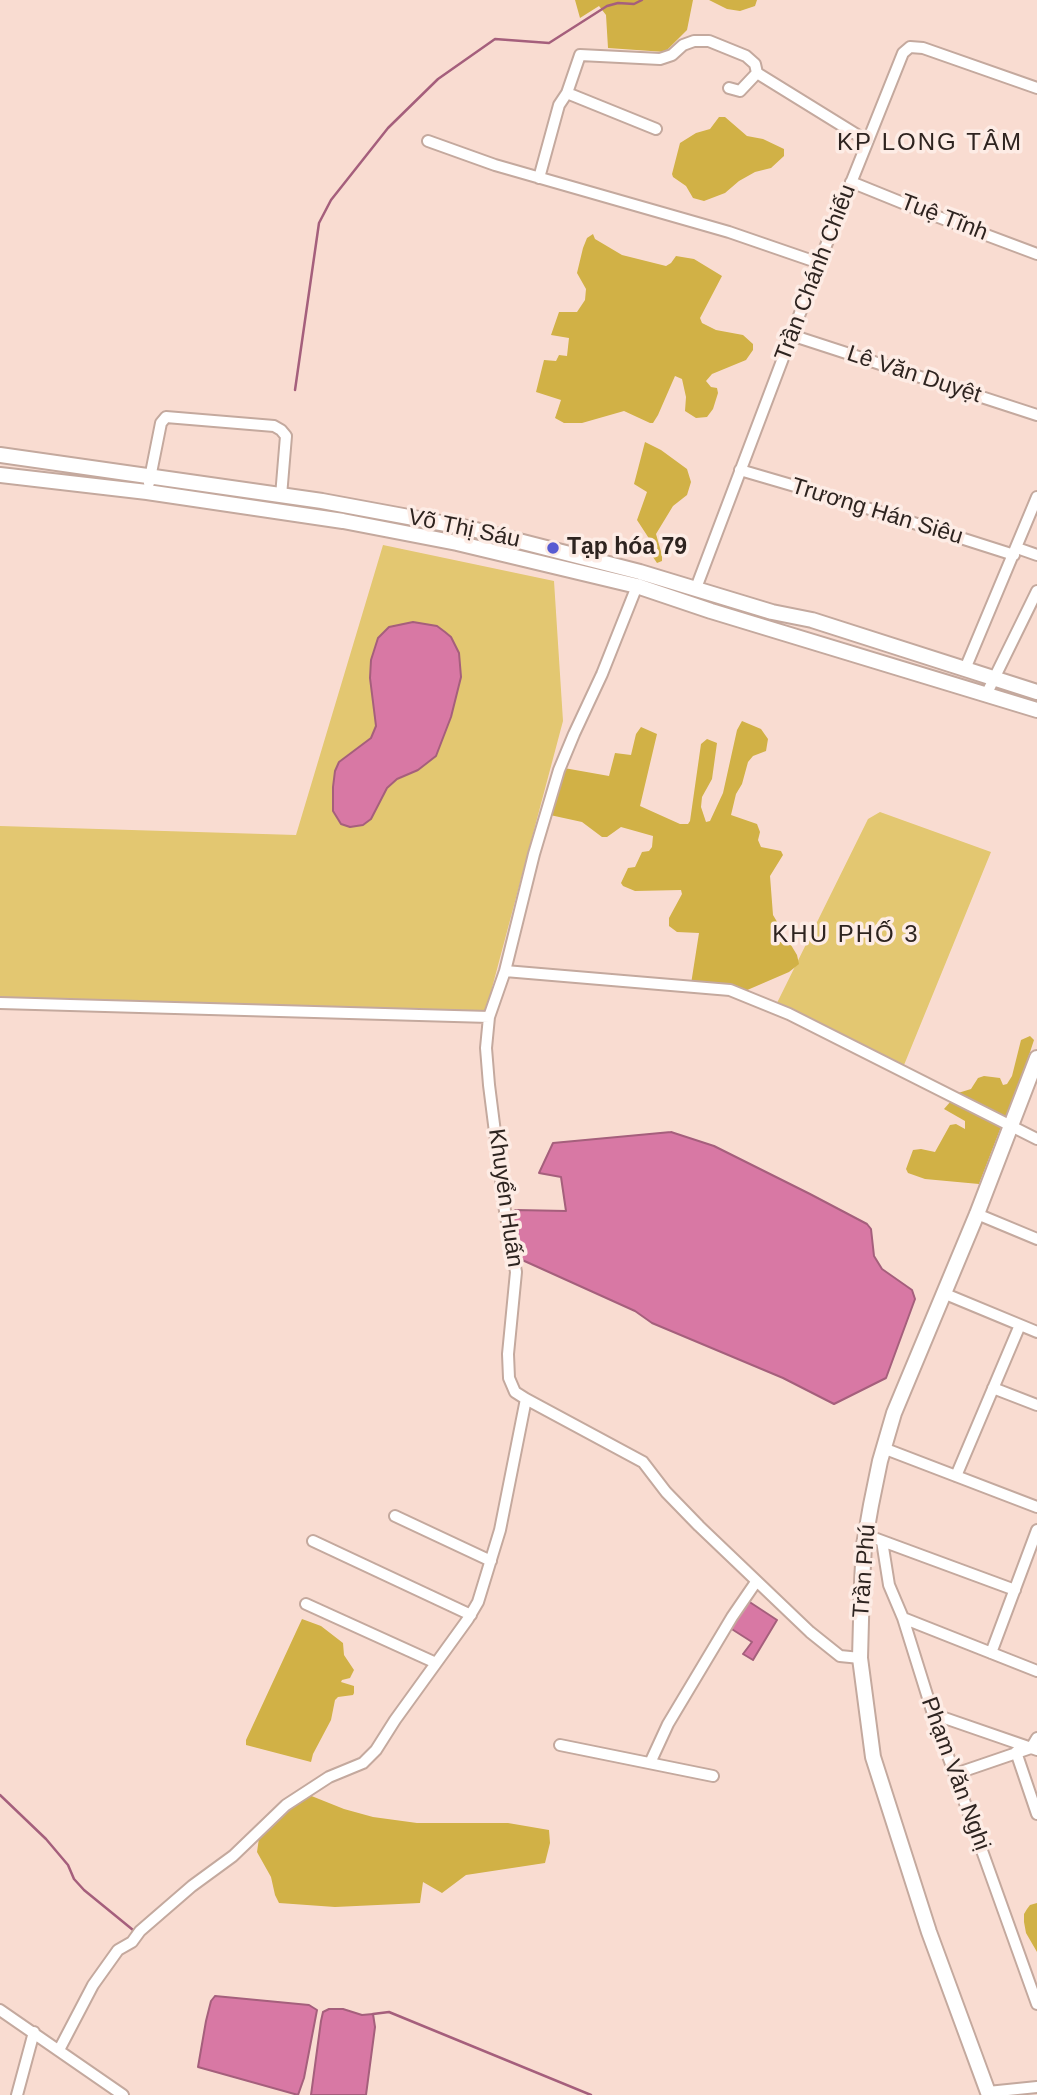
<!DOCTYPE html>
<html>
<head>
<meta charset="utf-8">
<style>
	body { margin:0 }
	canvas { display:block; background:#f9dcd1 }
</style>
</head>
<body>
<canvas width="1037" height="2095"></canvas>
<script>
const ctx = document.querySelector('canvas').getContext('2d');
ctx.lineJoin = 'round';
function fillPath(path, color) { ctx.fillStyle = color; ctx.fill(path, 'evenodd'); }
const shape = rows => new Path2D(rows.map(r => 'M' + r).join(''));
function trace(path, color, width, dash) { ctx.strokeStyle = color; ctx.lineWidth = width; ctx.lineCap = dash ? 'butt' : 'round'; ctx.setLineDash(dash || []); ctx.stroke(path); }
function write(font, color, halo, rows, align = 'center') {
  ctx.font = font + ' Helvetica,sans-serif'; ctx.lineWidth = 7; ctx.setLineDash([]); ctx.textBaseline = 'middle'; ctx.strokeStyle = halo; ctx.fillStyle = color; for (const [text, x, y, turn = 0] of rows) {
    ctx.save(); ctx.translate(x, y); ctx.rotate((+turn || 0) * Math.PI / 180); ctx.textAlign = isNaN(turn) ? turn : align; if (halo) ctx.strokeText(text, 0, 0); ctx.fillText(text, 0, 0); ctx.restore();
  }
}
fillPath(shape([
	[383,545,554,581,563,721,484,1018,0,1002,0,826,296,835],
	[880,812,991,852,904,1065,775,1007,868,819]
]), '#e3c771');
fillPath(shape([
	[575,0,693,0,687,30,665,52,608,48,606,15,599,6,580,18],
	[709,0,757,0,755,6,740,11,727,9],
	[719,117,725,117,747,136,763,139,784,149,784,156,771,168,755,172,739,181,725,193,704,201,693,198,686,186,673,177,672,174,680,143,696,133,710,129],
	[593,234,595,239,622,255,666,266,671,263,676,256,694,259,722,276,700,318,702,323,716,330,743,335,753,344,753,350,746,360,712,374,706,381,711,387,717,388,718,393,713,409,707,417,696,418,685,411,686,397,682,379,675,376,658,415,653,423,650,423,624,411,582,423,564,423,555,418,561,400,536,392,544,360,556,361,559,355,567,356,569,338,551,335,559,312,577,312,585,300,586,289,577,273,583,248,587,238],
	[645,442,661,450,687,469,691,482,687,495,673,506,656,534,662,555,662,561,657,563,653,557,650,540,637,520,647,492,634,484],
	[742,721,761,729,768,739,766,751,753,756,748,762,742,784,736,794,731,815,757,824,760,832,758,840,761,847,781,851,783,855,770,876,773,915,797,955,799,964,789,972,745,991,691,984,699,933,677,932,669,926,669,918,682,894,681,890,635,891,623,886,621,883,628,868,635,867,642,852,649,851,652,847,653,836,621,827,607,837,602,837,582,822,550,815,564,768,609,776,615,753,631,755,636,734,641,727,657,734,640,806,680,824,688,824,690,821,701,744,707,739,717,743,712,779,702,797,701,807,706,822,710,821,723,793,737,730],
	[1030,1036,1034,1040,1012,1107,1001,1127,979,1184,925,1179,908,1173,906,1169,913,1150,921,1149,935,1152,950,1125,956,1124,965,1129,965,1121,944,1109,958,1093,971,1089,978,1078,984,1076,1000,1078,1003,1085,1007,1084,1012,1076,1021,1040],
	[302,1619,321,1626,343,1643,344,1655,354,1670,350,1678,342,1680,341,1682,354,1686,354,1693,353,1695,338,1697,335,1700,331,1720,313,1754,311,1762,246,1745,246,1740],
	[304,1793,344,1809,373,1817,417,1823,508,1823,549,1830,550,1843,545,1863,466,1875,442,1893,423,1882,420,1903,335,1907,279,1903,275,1895,271,1877,257,1852,259,1838],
	[1037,1903,1037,1952,1026,1933,1024,1922,1024,1914,1027,1909,1030,1905]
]), '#d1b146');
const water = shape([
	[413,622,437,626,445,632,451,637,459,653,461,677,451,717,436,756,418,770,397,779,387,788,371,819,363,825,350,827,341,824,333,811,333,787,335,771,339,762,371,738,376,726,370,678,371,660,378,638,389,627,413,622],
	[671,1132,714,1146,810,1194,867,1224,871,1229,874,1256,882,1269,912,1290,915,1299,886,1378,834,1404,783,1378,652,1323,635,1311,520,1259,511,1227,510,1213,516,1210,566,1211,561,1177,539,1173,553,1143,671,1132],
	[745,1599,777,1620,753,1660,743,1654,752,1642,727,1626,745,1599],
	[215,1996,309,2005,317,2010,304,2078,298,2095,198,2067,206,2021,211,2001,215,1996],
	[329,2009,343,2009,362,2015,373,2014,375,2027,366,2095,311,2095,321,2021,323,2012,329,2009]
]);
fillPath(water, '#d878a4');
trace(water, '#a55f7c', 2);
trace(shape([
	[295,390,319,223,331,200,388,128,438,79,495,39,549,43,607,6,618,3,634,4,642,0],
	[0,1795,46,1839,68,1865,74,1879,84,1890,133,1930],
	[373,2014,389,2012,591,2095]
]), '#a55f7c', 2.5);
const minor = shape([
	[757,73,867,141],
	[567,93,656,129],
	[428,141,495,165,729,232,819,263],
	[539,178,559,105,567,93,580,55,660,59,672,55,683,45,694,41,709,41,746,56,755,64,757,73,740,91,729,88],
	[851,182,925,212,1037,254],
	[791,335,1037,415],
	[740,470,829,496,1014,555],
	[149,483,161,423,166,417,274,426,281,430,286,436,281,496],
	[1017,548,1037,555],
	[637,586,602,674,574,734,559,770,534,854,505,971,489,1017,486,1048,489,1085,505,1211,516,1272,508,1354,509,1378,515,1392,526,1399,643,1462,666,1492,699,1526,810,1632,840,1656,860,1658],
	[696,588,819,263,903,53,910,47,923,48,1037,88],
	[965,669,1037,497],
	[986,695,1037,591],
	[505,971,730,990,789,1014,1037,1139],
	[0,1003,489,1017],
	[977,1214,1037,1239],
	[943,1293,1037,1332],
	[993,1388,1037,1405],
	[883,1448,1037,1507],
	[956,1476,1020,1325],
	[395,1516,491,1561],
	[866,1535,1015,1590],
	[313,1541,471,1615],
	[882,1541,889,1585,903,1618,933,1714,1037,2004],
	[306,1604,436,1663],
	[903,1618,1037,1671],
	[991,1653,1037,1530],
	[933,1714,1037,1750],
	[560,1745,713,1776],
	[1016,1752,1037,1814],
	[650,1763,668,1724,732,1617,756,1582],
	[955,1774,1031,1748,1037,1738],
	[0,2010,123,2095],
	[59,2050,93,1985,118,1950,132,1942,140,1931,192,1886,233,1856,286,1805,329,1777,363,1763,376,1750,395,1720,468,1619,478,1602,500,1530,526,1399],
	[988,2092,1037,2087],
	[17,2095,34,2032]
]);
const major = shape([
	[0,455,322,501,468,528,640,572,772,612,812,620,1037,692],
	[0,475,147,492,343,521,457,543,637,586,711,611,1037,710],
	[989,2095,929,1932,873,1757,860,1658,862,1583,864,1545,871,1505,880,1461,894,1413,977,1214,1037,1058]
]);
trace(minor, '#c4a99e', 14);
trace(major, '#c4a99e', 18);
trace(minor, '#fff', 10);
trace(major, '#fff', 14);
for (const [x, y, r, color] of [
	[553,548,7,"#575bd2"]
]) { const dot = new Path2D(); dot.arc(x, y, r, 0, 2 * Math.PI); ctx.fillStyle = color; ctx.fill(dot); trace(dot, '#fdece5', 2.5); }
write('23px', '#2e2420', '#fdece5', [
	["Tuệ Tĩnh",944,218,21],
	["Trần Chánh Chiếu",816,273,-69],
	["Lê Văn Duyệt",914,375,18],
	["Trương Hán Siêu",877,512,17],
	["Võ Thị Sáu",464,529,12],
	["Khuyển Huấn",505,1198,82],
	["Trần Phú",865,1571,-86],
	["Phạm Văn Nghị",955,1774,70]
]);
write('bold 23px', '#2e2420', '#fdece5', [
	["Tạp hóa 79",567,548]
], 'left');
ctx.letterSpacing = '2px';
write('24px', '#2e2420', '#fdece5', [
	["KP LONG TÂM",930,143],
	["KHU PHỐ 3",846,935]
]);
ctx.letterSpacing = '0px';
</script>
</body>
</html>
